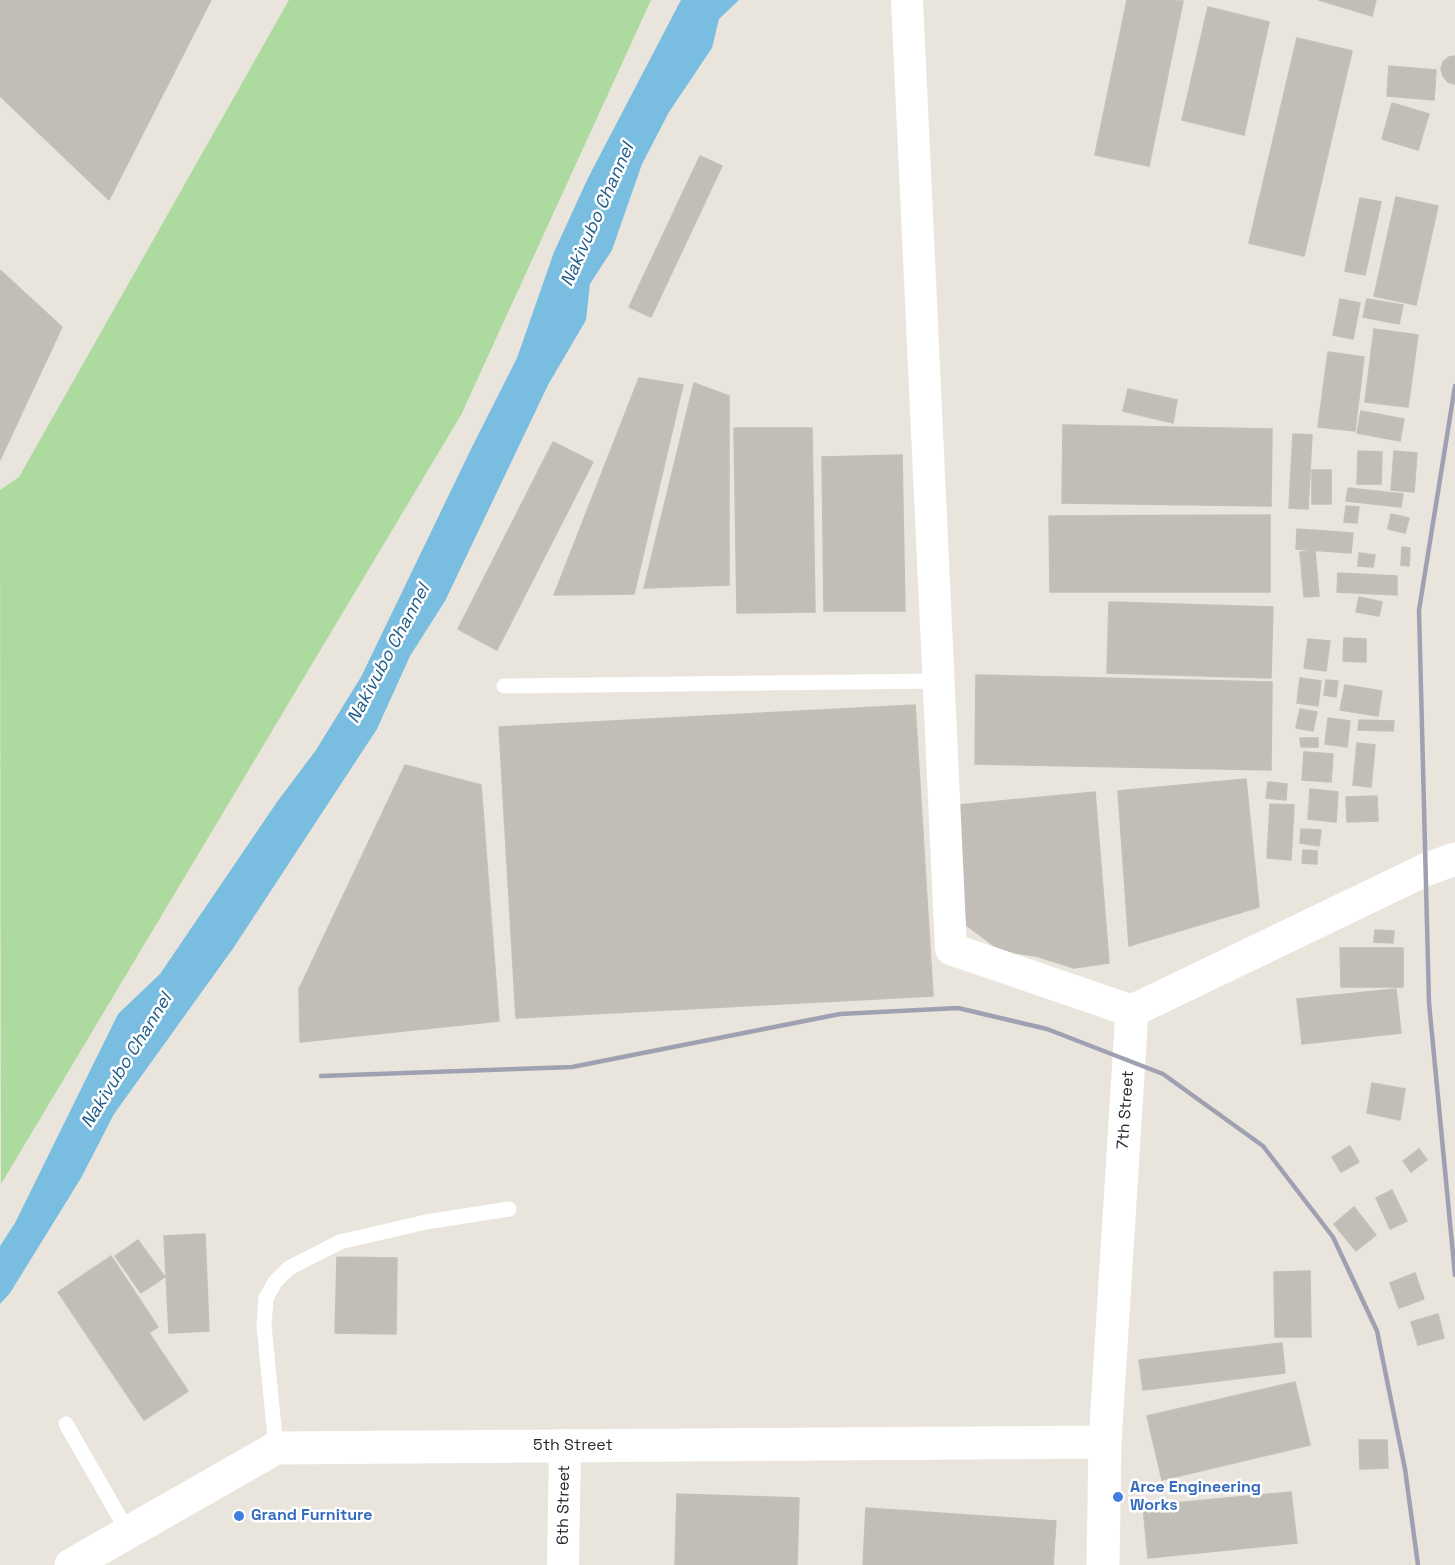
<!DOCTYPE html>
<html>
<head>
<meta charset="utf-8">
<style>
	body { margin:0 }
	canvas { display:block; background:#e9e4dc }
</style>
</head>
<body>
<canvas width="1455" height="1565"></canvas>
<script>
const ctx = document.querySelector('canvas').getContext('2d');
ctx.lineJoin = 'round';
function fillPath(path, color) { ctx.fillStyle = color; ctx.fill(path, 'evenodd'); }
const shape = rows => new Path2D(rows.map(r => 'M' + r).join(''));
function trace(path, color, width, dash) { ctx.strokeStyle = color; ctx.lineWidth = width; ctx.lineCap = dash ? 'butt' : 'round'; ctx.setLineDash(dash || []); ctx.stroke(path); }
function write(font, color, halo, rows, align = 'center') {
  ctx.font = font + ' "Space Grotesk",sans-serif'; ctx.lineWidth = 5; ctx.setLineDash([]); ctx.textBaseline = 'middle'; ctx.strokeStyle = halo; ctx.fillStyle = color; for (const [text, x, y, turn = 0] of rows) {
    ctx.save(); ctx.translate(x, y); ctx.rotate((+turn || 0) * Math.PI / 180); ctx.textAlign = isNaN(turn) ? turn : align; if (halo) ctx.strokeText(text, 0, 0); ctx.fillText(text, 0, 0); ctx.restore();
  }
}
fillPath(shape([
	[289,0,651,0,461,415,1,1184,0,490,19,477]
]), '#adda9e');
fillPath(shape([
	[681,0,739,0,719,19,712,48,669,112,642,164,612,250,590,284,586,320,548,385,445,601,410,656,377,729,234,947,114,1114,81,1178,10,1293,0,1304,0,1246,15,1223,118,1014,160,974,277,802,316,750,361,677,472,447,517,358,554,252,588,178]
]), '#79bde0');
const building = shape([
	[0,0,54,0,0,56,0,0],
	[54,0,211,0,109,200,0,96,0,56,54,0],
	[1127,0,1183,1,1149,166,1095,155,1127,0],
	[1319,0,1376,0,1372,16,1319,0],
	[1208,7,1269,22,1244,135,1182,120,1208,7],
	[1297,38,1352,51,1304,256,1249,243,1297,38],
	[1455,56,1455,84,1448,82,1443,76,1441,69,1443,62,1449,57,1455,56],
	[1389,66,1436,70,1434,100,1387,96,1389,66],
	[1392,103,1429,114,1418,150,1382,139,1392,103],
	[700,156,722,166,651,317,629,307,700,156],
	[1396,197,1438,206,1416,305,1374,296,1396,197],
	[1360,198,1381,202,1365,275,1345,271,1360,198],
	[0,270,62,327,0,460,0,270],
	[1340,299,1360,303,1353,339,1333,335,1340,299],
	[1367,299,1403,305,1399,324,1363,317,1367,299],
	[1374,329,1418,335,1408,407,1365,402,1374,329],
	[1328,352,1364,357,1355,431,1318,427,1328,352],
	[639,378,683,385,634,594,554,595,639,378],
	[694,383,729,396,729,585,644,588,694,383],
	[1128,389,1177,400,1173,423,1123,411,1128,389],
	[1361,411,1404,419,1400,441,1357,433,1361,411],
	[1063,425,1272,429,1271,506,1062,503,1063,425],
	[734,428,812,428,815,612,737,613,734,428],
	[1293,434,1312,435,1308,509,1289,508,1293,434],
	[553,442,593,462,497,650,458,629,553,442],
	[1358,451,1382,452,1381,484,1357,484,1358,451],
	[1394,451,1417,453,1414,492,1391,490,1394,451],
	[902,455,905,611,824,611,822,457,902,455],
	[1312,470,1331,470,1331,504,1312,504,1312,470],
	[1348,488,1403,494,1401,507,1346,501,1348,488],
	[1346,506,1359,507,1357,523,1344,522,1346,506],
	[1391,514,1409,518,1405,533,1388,529,1391,514],
	[1270,515,1270,592,1050,592,1049,516,1270,515],
	[1297,529,1353,533,1351,553,1296,549,1297,529],
	[1402,547,1410,548,1409,566,1401,565,1402,547],
	[1315,551,1319,596,1304,597,1300,552,1315,551],
	[1359,553,1375,555,1373,567,1358,566,1359,553],
	[1338,573,1397,576,1397,595,1337,592,1338,573],
	[1359,597,1382,602,1379,616,1356,612,1359,597],
	[1109,602,1273,607,1271,678,1107,673,1109,602],
	[1344,638,1366,639,1366,662,1343,661,1344,638],
	[1308,639,1330,641,1326,671,1304,668,1308,639],
	[976,675,1272,682,1271,770,975,764,976,675],
	[1300,678,1321,681,1318,706,1297,703,1300,678],
	[1326,680,1338,681,1336,697,1324,695,1326,680],
	[1345,685,1382,691,1378,716,1340,710,1345,685],
	[915,705,933,996,516,1018,499,727,915,705],
	[1300,709,1317,712,1313,731,1296,728,1300,709],
	[1328,718,1350,721,1347,747,1325,744,1328,718],
	[1359,720,1394,721,1393,731,1358,730,1359,720],
	[1300,738,1318,738,1318,747,1301,747,1300,738],
	[1357,743,1375,745,1371,787,1353,785,1357,743],
	[1304,752,1333,754,1331,782,1302,780,1304,752],
	[405,765,481,785,499,1021,300,1042,299,989,405,765],
	[1246,779,1259,907,1129,946,1118,791,1246,779],
	[1268,782,1287,784,1286,800,1266,798,1268,782],
	[1310,789,1338,792,1336,822,1308,819,1310,789],
	[1095,792,1109,963,1074,968,1036,956,1001,951,951,914,948,806,1095,792],
	[1377,796,1378,821,1347,822,1346,797,1377,796],
	[1270,804,1294,805,1291,860,1267,858,1270,804],
	[1301,829,1321,830,1319,846,1300,843,1301,829],
	[1303,850,1317,851,1317,864,1302,863,1303,850],
	[1375,930,1394,931,1393,943,1374,942,1375,930],
	[1340,948,1403,948,1403,987,1341,987,1340,948],
	[1396,989,1401,1033,1302,1044,1297,999,1396,989],
	[1372,1083,1405,1089,1400,1120,1367,1113,1372,1083],
	[1350,1146,1359,1162,1341,1172,1332,1157,1350,1146],
	[1419,1149,1427,1160,1411,1172,1403,1161,1419,1149],
	[1392,1190,1407,1221,1390,1229,1376,1198,1392,1190],
	[1354,1207,1376,1235,1356,1251,1334,1224,1354,1207],
	[205,1234,209,1331,169,1333,164,1236,205,1234],
	[138,1240,165,1277,141,1293,115,1256,138,1240],
	[111,1256,158,1327,149,1333,188,1391,144,1420,58,1292,111,1256],
	[337,1257,397,1258,396,1334,335,1333,337,1257],
	[1310,1271,1311,1337,1275,1337,1274,1272,1310,1271],
	[1415,1273,1424,1299,1399,1308,1390,1283,1415,1273],
	[1438,1314,1444,1338,1418,1345,1411,1322,1438,1314],
	[1282,1343,1285,1373,1143,1390,1139,1360,1282,1343],
	[1295,1382,1310,1445,1162,1480,1147,1416,1295,1382],
	[1359,1440,1387,1440,1388,1468,1360,1469,1359,1440],
	[1291,1492,1297,1543,1148,1558,1143,1506,1291,1492],
	[677,1494,799,1498,797,1565,675,1565,677,1494],
	[866,1508,1056,1521,1053,1565,863,1565,866,1508]
]);
fillPath(building, '#c2beb7');
trace(building, '#c4c0b6', 1.5);
trace(shape([
	[504,686,938,681],
	[66,1424,128,1532],
	[276,1448,264,1326,266,1298,275,1282,289,1268,340,1242,426,1222,509,1209]
]), '#fff', 15);
trace(shape([
	[907,0,951,949,1132,1011],
	[563,1565,565,1445]
]), '#fff', 32);
trace(shape([
	[71,1565,276,1448,1105,1442],
	[1103,1565,1105,1442,1132,1011,1425,870,1455,859]
]), '#fff', 33);
trace(shape([
	[1455,386,1419,610,1429,1003,1455,1275],
	[321,1076,572,1067,840,1014,958,1008,1047,1029,1163,1074,1263,1146,1333,1237,1377,1331,1405,1469,1418,1565]
]), '#9fa0b1', 4.5);
for (const [x, y, r, color] of [
	[1118,1497,6,"#3f7fe0"],
	[239,1516,6,"#3f7fe0"]
]) { const dot = new Path2D(); dot.arc(x, y, r, 0, 2 * Math.PI); ctx.fillStyle = color; ctx.fill(dot); trace(dot, '#fff', 2); }
write('16px', '#282828', '#fff', [
	["7th Street",1126,1110,-86],
	["5th Street",573,1446],
	["6th Street",564,1505,-89]
]);
write('bold 16px', '#366cbe', '#fff', [
	["Arce Engineering",1130,1488],
	["Works",1130,1506],
	["Grand Furniture",251,1516]
], 'left');
write('italic 18px', '#1c5b89', '#fff', [
	["Nakivubo Channel",598,215,-66],
	["Nakivubo Channel",389,654,-62],
	["Nakivubo Channel",127,1061,-58]
]);
</script>
</body>
</html>
